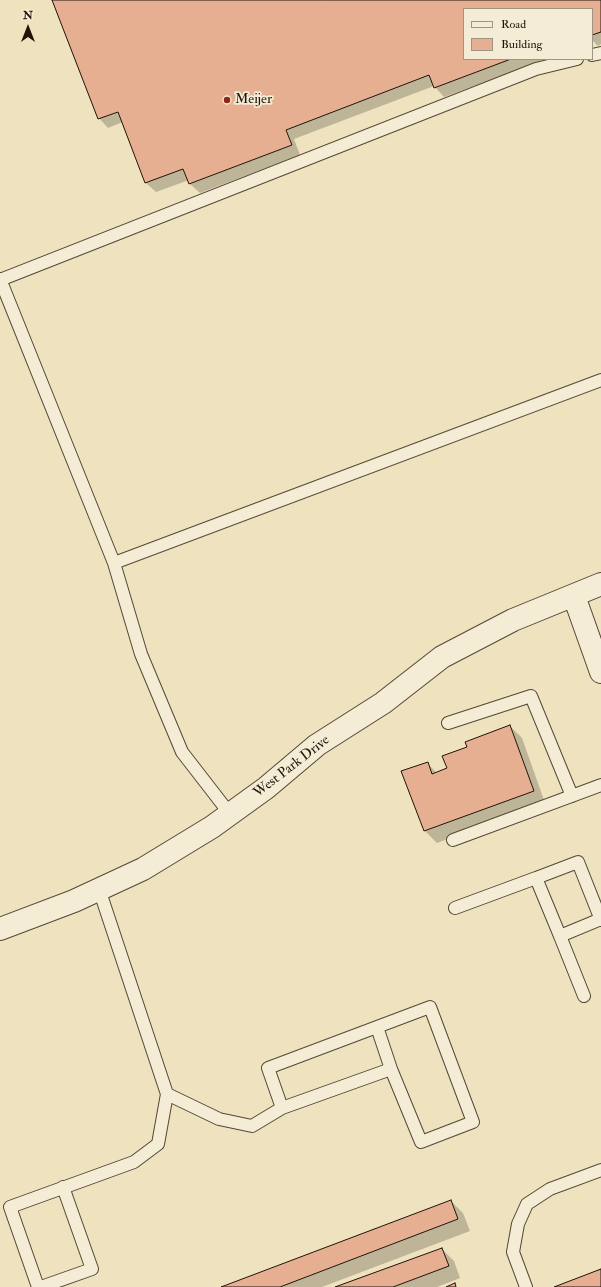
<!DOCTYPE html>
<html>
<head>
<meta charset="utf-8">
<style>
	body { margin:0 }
	#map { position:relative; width:601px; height:1287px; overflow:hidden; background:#eee2bf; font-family:"IM FELL Double Pica",serif }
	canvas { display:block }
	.legend { position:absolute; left:463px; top:8px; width:130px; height:52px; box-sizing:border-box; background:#f4ecd5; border:1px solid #9f9584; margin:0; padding:5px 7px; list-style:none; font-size:12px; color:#20130a }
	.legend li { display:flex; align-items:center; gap:8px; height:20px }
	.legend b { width:20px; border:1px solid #9f9584 }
	.north { position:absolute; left:8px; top:8px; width:40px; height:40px; -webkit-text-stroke:3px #f4ecd5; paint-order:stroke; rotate:0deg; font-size:11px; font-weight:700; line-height:16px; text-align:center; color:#20130a }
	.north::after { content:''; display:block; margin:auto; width:14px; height:18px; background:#20130a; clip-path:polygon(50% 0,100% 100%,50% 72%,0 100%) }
</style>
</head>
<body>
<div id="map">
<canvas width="601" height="1287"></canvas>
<ul class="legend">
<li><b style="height:5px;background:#f4ecd5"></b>Road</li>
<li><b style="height:11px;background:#e6af91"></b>Building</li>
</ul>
<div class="north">N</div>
</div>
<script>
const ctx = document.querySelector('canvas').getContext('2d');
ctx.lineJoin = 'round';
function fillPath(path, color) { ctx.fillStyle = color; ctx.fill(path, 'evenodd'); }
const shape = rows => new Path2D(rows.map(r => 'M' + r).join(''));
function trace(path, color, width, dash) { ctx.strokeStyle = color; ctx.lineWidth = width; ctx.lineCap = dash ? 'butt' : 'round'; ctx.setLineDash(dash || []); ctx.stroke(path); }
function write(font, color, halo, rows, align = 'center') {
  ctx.font = font + ' "IM FELL Double Pica",serif'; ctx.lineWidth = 3.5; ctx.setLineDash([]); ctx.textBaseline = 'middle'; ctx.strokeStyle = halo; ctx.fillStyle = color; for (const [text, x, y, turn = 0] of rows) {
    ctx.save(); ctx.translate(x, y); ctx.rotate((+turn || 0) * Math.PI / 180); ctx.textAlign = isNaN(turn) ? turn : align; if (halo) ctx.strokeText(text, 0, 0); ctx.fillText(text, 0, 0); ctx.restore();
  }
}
fillPath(shape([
	[53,0,601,0,601,44,598,46,592,40,592,9,464,9,464,59,541,59,541,61,444,97,434,86,294,139,300,155,200,193,190,184,189,180,156,192,146,183,123,122,108,128,99,118],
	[510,726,522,738,545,803,437,843,425,831,403,772,427,763,437,773,448,769,468,747],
	[451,1201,463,1213,470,1231,322,1287,224,1287],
	[442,1249,454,1261,460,1278,437,1287,338,1287]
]), '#0003');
const building = shape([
	[52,0,601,0,601,32,592,35,592,9,464,9,464,59,511,59,434,88,429,75,286,130,292,145,189,184,183,169,145,183,118,112,98,119,52,0],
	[510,725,534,791,424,831,401,771,428,762,432,774,447,768,442,756,467,747,465,742,510,725],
	[451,1200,458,1219,280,1287,221,1287,451,1200],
	[442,1248,449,1266,393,1287,335,1287,442,1248],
	[601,1269,601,1287,554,1287,601,1269],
	[455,1283,456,1287,446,1287,455,1283]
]);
fillPath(building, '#e6af91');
trace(building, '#20130a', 1);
const lane = shape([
	[592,55,601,53],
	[0,279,114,563,141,654,182,752,230,814],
	[0,280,536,69,577,59],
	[114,563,601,380],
	[448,723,531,696,572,796],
	[453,840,601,785],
	[536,878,578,862,601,920],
	[455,908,536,878,560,936,601,919],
	[560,936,584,996],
	[377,1027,391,1069],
	[167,1094,219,1119,252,1126,282,1108,391,1069,421,1142,473,1122,430,1007,268,1068,282,1108],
	[38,1287,10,1207,134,1162,158,1144,167,1094,99,889],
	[41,1287,92,1269,63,1187],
	[526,1287,513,1252,518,1224,527,1204,550,1189,601,1170]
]);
const street = shape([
	[574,596,601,672],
	[0,929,74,901,143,869,212,827,266,788,317,745,383,703,442,657,513,620,601,584]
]);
trace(lane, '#544737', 14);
trace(street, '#544737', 24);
trace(lane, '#f4ecd5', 12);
trace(street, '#f4ecd5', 22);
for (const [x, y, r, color] of [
	[227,100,4,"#8f2418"]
]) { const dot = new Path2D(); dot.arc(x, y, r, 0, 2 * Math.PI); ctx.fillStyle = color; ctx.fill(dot); trace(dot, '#f4ecd5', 1.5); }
write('14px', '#20130a', '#f4ecd5', [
	["Meijer",235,100]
], 'left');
write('14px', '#20130a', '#f4ecd5', [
	["West Park Drive",292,767,-38]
]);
</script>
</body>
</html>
